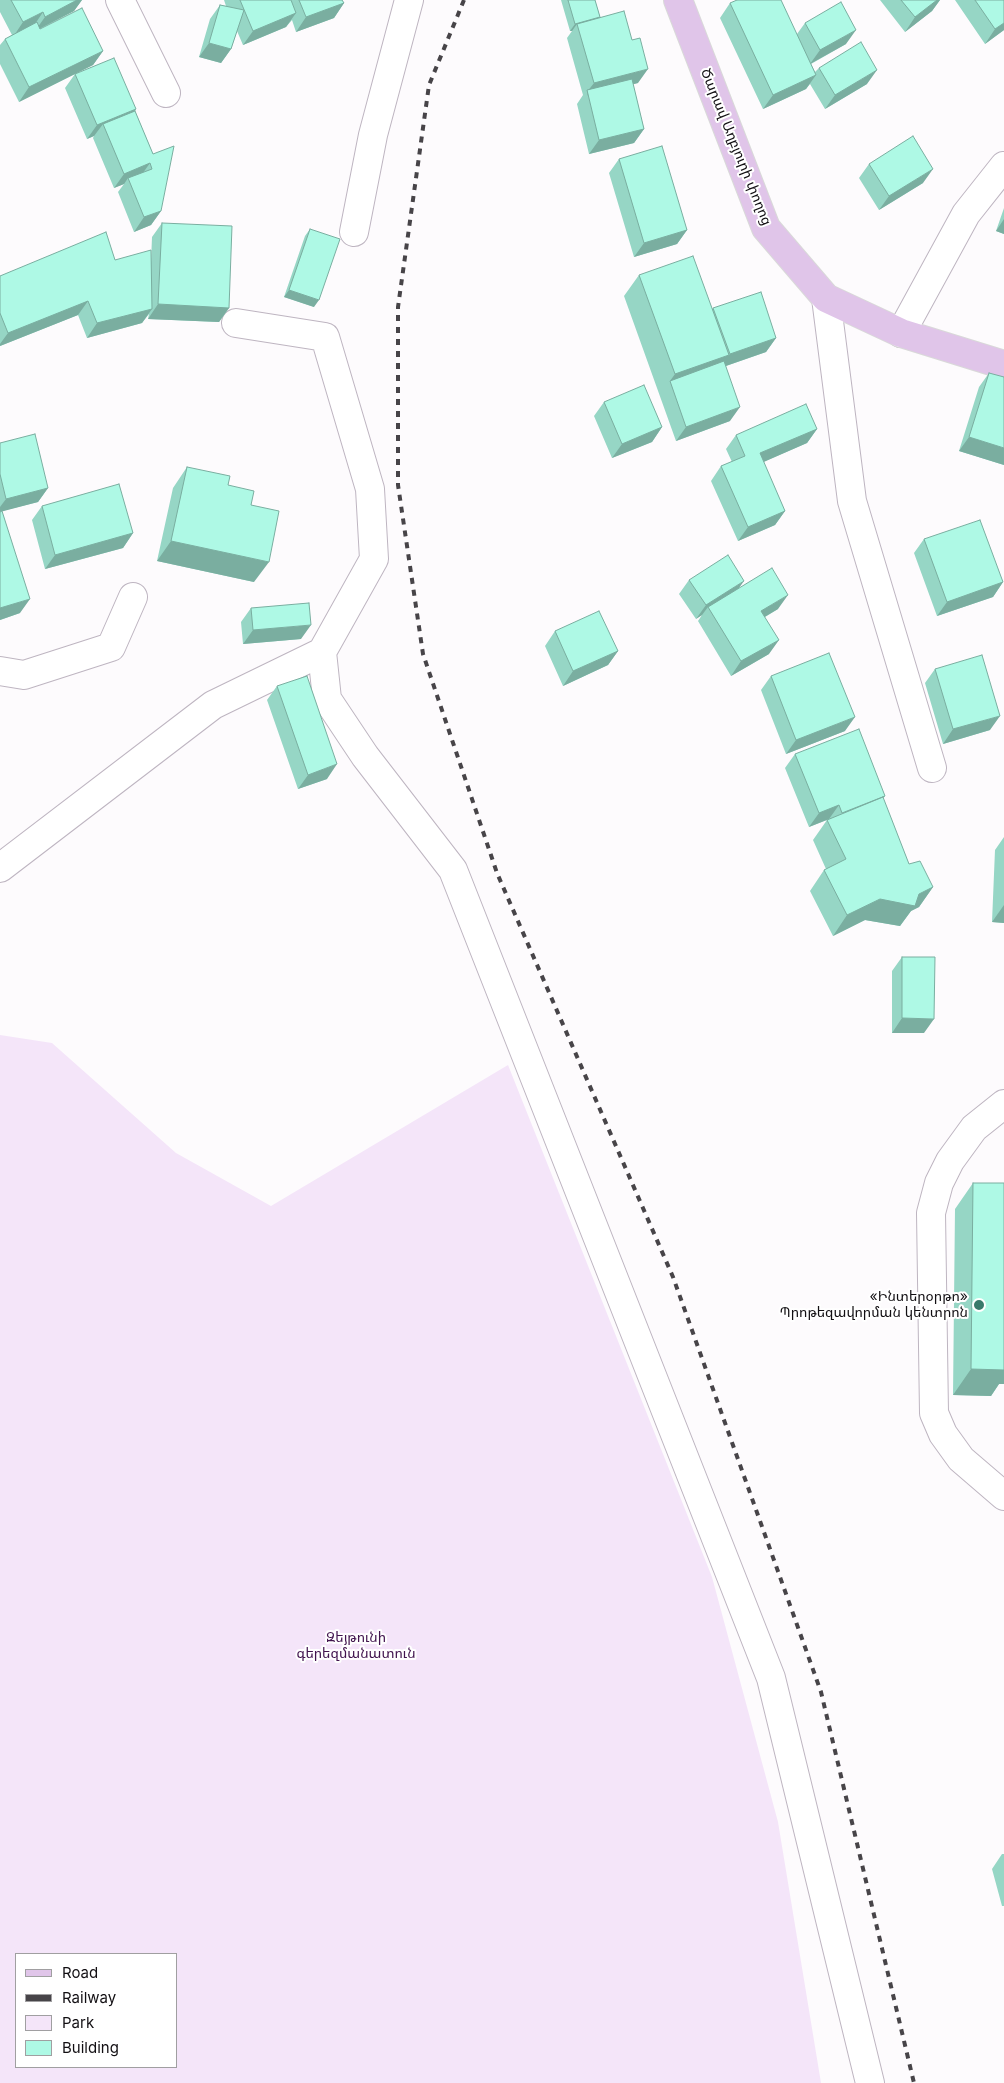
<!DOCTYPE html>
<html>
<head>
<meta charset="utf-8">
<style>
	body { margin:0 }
	#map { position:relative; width:1004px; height:2083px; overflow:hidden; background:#fdfbfd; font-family:Inter,sans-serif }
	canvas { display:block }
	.legend { position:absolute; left:15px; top:1953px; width:162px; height:115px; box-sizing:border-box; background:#fff; border:1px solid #a09fa1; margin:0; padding:6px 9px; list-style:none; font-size:15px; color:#120f13 }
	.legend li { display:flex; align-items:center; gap:10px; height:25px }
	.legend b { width:25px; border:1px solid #a09fa1 }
</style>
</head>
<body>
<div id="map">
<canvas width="1004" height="2083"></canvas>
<ul class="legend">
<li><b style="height:6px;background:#e0c5e9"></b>Road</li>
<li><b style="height:6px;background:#474448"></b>Railway</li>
<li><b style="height:14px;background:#f4e5f9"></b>Park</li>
<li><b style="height:14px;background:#aef9e5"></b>Building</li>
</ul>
</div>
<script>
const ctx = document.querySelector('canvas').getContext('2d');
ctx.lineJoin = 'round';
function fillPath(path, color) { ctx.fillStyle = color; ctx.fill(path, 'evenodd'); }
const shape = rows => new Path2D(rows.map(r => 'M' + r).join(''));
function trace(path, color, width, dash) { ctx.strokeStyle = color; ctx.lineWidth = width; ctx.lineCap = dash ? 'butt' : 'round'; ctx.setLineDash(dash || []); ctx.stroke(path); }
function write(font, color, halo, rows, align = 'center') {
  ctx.font = font + ' Inter,"Noto Sans Armenian",sans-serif'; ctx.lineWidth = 4; ctx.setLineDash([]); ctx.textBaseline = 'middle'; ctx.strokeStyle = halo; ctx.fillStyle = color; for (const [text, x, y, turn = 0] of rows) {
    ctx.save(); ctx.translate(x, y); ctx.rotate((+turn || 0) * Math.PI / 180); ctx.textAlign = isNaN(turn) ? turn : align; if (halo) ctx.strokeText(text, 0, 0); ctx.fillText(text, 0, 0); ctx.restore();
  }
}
fillPath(shape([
	[0,1035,52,1043,176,1153,271,1206,508,1065,712,1577,778,1822,821,2083,0,2083],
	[16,1954,176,1954,176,2067,16,2067]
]), '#f4e5f9');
const minor = shape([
	[120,0,166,93],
	[354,232,373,135,409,0],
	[826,298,852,501,932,768],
	[901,333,966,214,1004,166],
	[322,652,327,699,365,756,453,870,771,1678,870,2083],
	[0,671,24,675,111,647,133,597],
	[0,868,213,705,322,652,374,559,370,489,325,337,236,323],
	[1004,1104,974,1128,950,1161,939,1183,931,1213,934,1413,943,1434,961,1459,1004,1496]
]);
const major = shape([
	[678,0,766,228,826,298,901,333,1004,365]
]);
trace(minor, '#beb5c1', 30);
trace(major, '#d9d9d9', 30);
trace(minor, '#fff', 28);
trace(major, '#e0c5e9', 28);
trace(shape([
	[464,0,429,85,398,307,398,485,423,654,497,873,673,1277,821,1692,914,2083]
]), '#474448', 4, [6, 6]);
fillPath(shape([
	[0,0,82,0,74,11,40,29,103,51,93,65,19,102,0,64,0,45,5,39,12,35,0,12],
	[224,0,342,0,344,3,334,18,296,32,292,20,286,27,243,45,237,31,231,49,221,63,199,57,210,19,220,5,226,6],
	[561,0,595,0,600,17,638,83,633,84,644,129,634,143,589,154,577,104,583,95,567,38,572,31,570,31],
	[880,0,940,0,932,11,905,32],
	[955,0,1004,0,1004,30,985,44],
	[730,3,797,34,805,23,846,44,811,64,815,72,819,68,867,84,825,109,810,84,806,89,763,109,720,18],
	[75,74,136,109,135,111,153,154,161,211,151,225,134,232,118,192,124,184,114,188,93,138,94,136,87,139,65,88],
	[619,159,687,230,677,244,634,257,609,173],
	[869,164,923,183,879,210,859,178],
	[1004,208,1004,234,996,231],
	[162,223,229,308,219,322,148,319,149,314,142,323,87,338,78,315,0,346,0,276,115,260,151,262,152,237],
	[310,229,314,307,284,297,305,236],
	[639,275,712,309,713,308,776,338,766,352,726,366,730,421,676,441,624,296],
	[989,373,1004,465,959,451,979,387],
	[604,402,662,427,652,442,612,458,594,416],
	[817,429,807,443,763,462,785,511,775,525,738,541,711,481,721,466,732,462,726,449,736,435],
	[0,443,48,488,38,502,2,511,20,613,0,620],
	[187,467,228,485,251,505,254,582,157,561,173,488],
	[42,506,133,533,123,548,45,569,32,520],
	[924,539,1003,582,993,597,937,616,914,553],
	[689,580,739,588,778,609,765,617,769,654,731,676,698,621,702,615,696,619,679,594],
	[251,608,301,639,243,644,241,622],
	[555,631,618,651,608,665,563,686,545,646],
	[935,669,990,730,943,744,925,683],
	[771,676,845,731,786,754,761,690],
	[277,686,327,779,298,789,267,700],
	[795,754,885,796,883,799,909,864,933,887,919,907,911,911,900,926,865,920,833,936,810,891,824,870,826,869,813,840,827,820,809,827,785,768],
	[1004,837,1004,923,992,922,995,850],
	[902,957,924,1033,892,1033,892,971],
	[973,1183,999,1384,991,1396,953,1395,955,1209],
	[1002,1854,1004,1854,1004,1906,1002,1906,992,1869]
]), '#96d6c5');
fillPath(shape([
	[77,0,82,0,74,11,35,31,45,17],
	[937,0,940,0,932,11,905,32,915,17],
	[344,3,334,18,296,32,306,17],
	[43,12,33,27,13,37,23,22],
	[296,13,286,27,243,45,253,31],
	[600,17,577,24,572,31,570,31,575,24],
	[1004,23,1004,30,985,44,995,29],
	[856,30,846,44,810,64,820,50],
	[209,43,231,49,221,63,199,57],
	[103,51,93,65,19,102,29,87],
	[648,69,638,83,588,96,587,92,594,83],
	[877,70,867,84,825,109,835,95],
	[816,75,806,89,763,109,773,95],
	[136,109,126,123,103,124,94,136,87,139,97,125],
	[644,129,634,143,589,154,599,140],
	[150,163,140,177,128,178,124,184,114,188,124,174],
	[933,169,923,183,879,210,889,196],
	[161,211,151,225,134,232,144,217],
	[1004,219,1004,234,996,231],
	[687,230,677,244,634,257,644,243],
	[289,290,319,300,314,307,284,297],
	[88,301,78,315,0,346,0,344,8,333],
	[158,304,229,308,219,322,148,319],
	[152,309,142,323,87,338,97,323],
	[776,338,766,352,720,368,670,381,675,374,729,355,730,354],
	[740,407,730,421,676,441,686,427],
	[662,427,652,442,612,458,622,444],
	[817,429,807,443,750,468,760,453],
	[969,437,1004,448,1004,465,959,451],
	[48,488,38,502,0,512,0,507,6,499],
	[785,511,775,525,738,541,748,527],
	[133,533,123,548,45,569,55,555],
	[171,541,269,562,254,582,157,561],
	[744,581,734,595,708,607,702,615,696,619,706,605],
	[1003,582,993,597,937,616,947,602],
	[788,595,778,609,751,625,761,611],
	[30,599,20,613,0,620,0,608],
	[311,625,301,639,243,644,253,630],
	[779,640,769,654,731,676,741,661],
	[618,651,608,665,563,686,573,671],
	[1000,716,990,730,943,744,953,729],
	[855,717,845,731,786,754,796,740],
	[337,764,327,779,298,789,308,775],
	[839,805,829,819,809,827,819,813],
	[933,887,919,907,911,911,900,926,865,920,833,936,847,915,880,899,919,894],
	[1004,905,1004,923,992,922],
	[902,1018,934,1019,924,1033,892,1033],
	[1004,1366,1004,1384,999,1384,991,1396,953,1395,971,1369]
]), '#7aaea0');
const building = shape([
	[11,0,77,0,45,17,43,12,23,22,11,0],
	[240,0,291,0,296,13,253,31,240,0],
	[299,0,342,0,344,3,306,17,299,0],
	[568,0,595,0,600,17,575,24,568,0],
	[737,0,781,0,816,75,773,95,730,3,737,0],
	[901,0,937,0,915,17,901,0],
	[975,0,1004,0,1004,23,995,29,975,0],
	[841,2,856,30,820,50,805,23,841,2],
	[220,5,244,10,231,49,209,43,220,5],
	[82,8,103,51,29,87,5,39,37,22,40,29,82,8],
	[624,11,632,40,640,38,648,69,594,83,577,24,624,11],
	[861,42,877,70,835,95,819,68,861,42],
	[114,58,136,109,97,125,75,74,114,58],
	[632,79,644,129,599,140,587,90,632,79],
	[135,111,153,154,174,146,161,211,144,217,128,178,152,169,150,163,124,174,103,124,135,111],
	[913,136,933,169,889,196,869,164,913,136],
	[662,146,687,230,644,243,619,159,662,146],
	[162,223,232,226,229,308,158,304,162,223],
	[310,229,340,239,319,300,289,290,310,229],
	[106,232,115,260,151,250,152,309,97,323,88,301,8,333,0,313,0,276,106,232],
	[693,256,729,355,675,374,639,275,693,256],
	[761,292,776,338,730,354,713,308,761,292],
	[724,361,740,407,686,427,670,381,724,361],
	[989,373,1004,377,1004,448,969,437,989,373],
	[644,385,662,427,622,444,604,402,644,385],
	[806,404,817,429,760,453,785,511,748,527,721,466,745,456,736,435,806,404],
	[35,434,48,488,6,499,0,474,0,443,35,434],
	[187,467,230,476,228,485,254,491,251,505,279,511,269,562,171,541,187,467],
	[119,484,133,533,55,555,42,506,119,484],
	[2,511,30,599,0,608,0,512,2,511],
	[980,520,1003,582,947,602,924,539,980,520],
	[728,555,744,581,706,605,689,580,728,555],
	[772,568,788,595,761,611,779,640,741,661,708,607,772,568],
	[309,603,311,625,253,630,251,608,309,603],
	[599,611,618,651,573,671,555,631,599,611],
	[829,653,855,717,796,740,771,676,829,653],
	[982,655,1000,716,953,729,935,669,982,655],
	[307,676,337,764,308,775,277,686,307,676],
	[859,729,885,796,842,813,839,805,819,813,795,754,859,729],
	[883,797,909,864,920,861,933,887,919,894,915,906,880,899,847,915,824,870,846,859,827,820,883,797],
	[902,957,935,957,934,1019,902,1018,902,957],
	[973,1183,1004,1183,1004,1370,971,1369,973,1183]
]);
fillPath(building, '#aef9e5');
trace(building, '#7aaea0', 1);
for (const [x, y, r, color] of [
	[979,1305,6,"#397a6b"]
]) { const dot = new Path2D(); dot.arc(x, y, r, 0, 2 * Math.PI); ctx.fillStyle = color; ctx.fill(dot); trace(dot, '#fff', 2); }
write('14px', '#120f13', '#fff', [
	["Ծարավ Աղբյուրի փողոց",736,147,68]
]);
write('14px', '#120f13', '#fff', [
	["«Ինտերօրթո»",968,1297],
	["Պրոթեզավորման կենտրոն",968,1313]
], 'right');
write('14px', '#41144e', '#fff', [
	["Զեյթունի",356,1638],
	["գերեզմանատուն",356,1654]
]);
</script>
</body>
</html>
